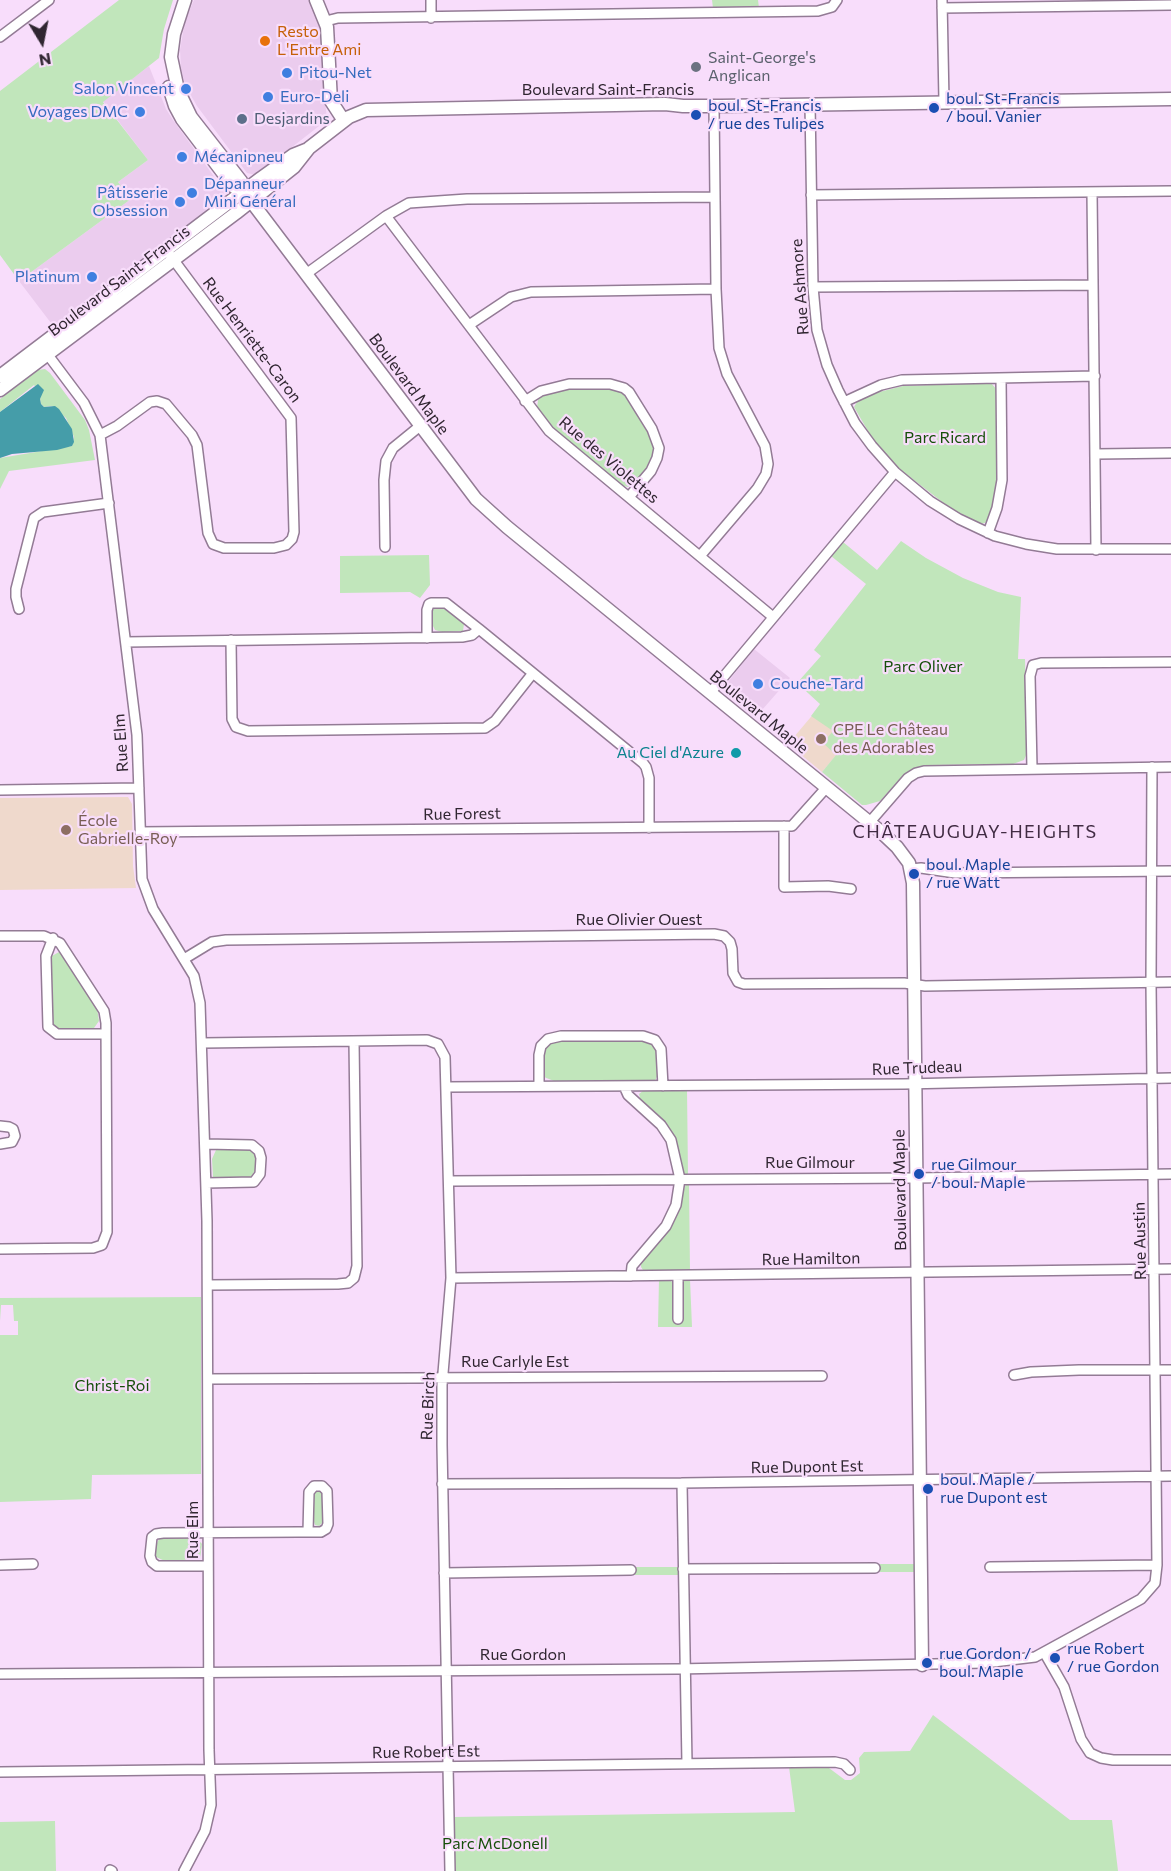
<!DOCTYPE html>
<html>
<head>
<meta charset="utf-8">
<style>
	body { margin:0 }
	#map { position:relative; width:1171px; height:1871px; overflow:hidden; background:#f8ddfb; font-family:Commissioner,sans-serif }
	canvas { display:block }
	.north { position:absolute; left:12px; top:12px; width:60px; height:60px; -webkit-text-stroke:4px #f8ddfb; paint-order:stroke; rotate:170deg; font-size:16px; font-weight:700; line-height:24px; text-align:center; color:#302631 }
	.north::after { content:''; display:block; margin:auto; width:21px; height:27px; background:#302631; clip-path:polygon(50% 0,100% 100%,50% 72%,0 100%) }
</style>
</head>
<body>
<div id="map">
<canvas width="1171" height="1871"></canvas>
<div class="north">N</div>
</div>
<script>
const ctx = document.querySelector('canvas').getContext('2d');
ctx.lineJoin = 'round';
function fillPath(path, color) { ctx.fillStyle = color; ctx.fill(path, 'evenodd'); }
const shape = rows => new Path2D(rows.map(r => 'M' + r).join(''));
function trace(path, color, width, dash) { ctx.strokeStyle = color; ctx.lineWidth = width; ctx.lineCap = dash ? 'butt' : 'round'; ctx.setLineDash(dash || []); ctx.stroke(path); }
function write(font, color, halo, rows, align = 'center') {
  ctx.font = font + ' Commissioner,sans-serif'; ctx.lineWidth = 4.5; ctx.setLineDash([]); ctx.textBaseline = 'middle'; ctx.strokeStyle = halo; ctx.fillStyle = color; for (const [text, x, y, turn = 0] of rows) {
    ctx.save(); ctx.translate(x, y); ctx.rotate((+turn || 0) * Math.PI / 180); ctx.textAlign = isNaN(turn) ? turn : align; if (halo) ctx.strokeText(text, 0, 0); ctx.fillText(text, 0, 0); ctx.restore();
  }
}
fillPath(shape([
	[194,0,311,0,321,25,325,91,324,94,327,118,323,123,256,175,247,173,197,106,185,85,181,68,180,50,185,21],
	[149,66,166,109,173,120,226,193,191,223,54,327,19,281,131,199,118,182,148,160,103,101],
	[754,649,790,678,755,718,724,692,724,687]
]), '#ebccee');
fillPath(shape([
	[821,705,854,734,822,772,788,744],
	[128,797,132,804,133,866,136,888,0,890,0,798]
]), '#efd9cc');
fillPath(shape([
	[119,0,173,0,164,29,159,58,103,102,148,160,118,182,131,199,19,281,0,255,0,91],
	[712,0,758,0,759,8,713,8],
	[45,369,50,373,85,420,89,430,95,460,9,471,0,489,0,458,72,446,74,437,66,418,52,406,44,407,41,404,40,399,41,394,34,385,0,412,0,399,38,370],
	[991,383,998,391,999,461,996,496,990,518,985,523,980,524,971,521,950,508,897,467,872,438,854,407,857,402,879,392,903,386],
	[568,388,607,388,618,390,630,400,646,423,655,450,655,456,649,469,634,485,628,487,620,485,557,432,537,408,538,400,541,396],
	[901,541,926,558,963,578,998,592,1021,597,1018,659,1025,659,1027,753,1024,760,1013,764,928,765,916,768,898,781,880,801,866,805,862,805,822,772,836,755,823,743,833,731,811,716,820,704,797,683,821,656,814,650,866,584,831,556,843,542,877,570],
	[429,555,430,585,420,598,410,592,340,593,340,556],
	[437,607,447,610,464,624,463,631,442,632,435,630,433,626,432,613,433,610],
	[59,952,62,954,97,1008,99,1021,94,1028,56,1029,52,1024,51,959,52,956],
	[644,1040,654,1045,658,1054,658,1074,655,1081,554,1081,544,1077,543,1056,544,1049,552,1042],
	[687,1089,688,1175,684,1175,675,1140,641,1102,639,1094,644,1090],
	[248,1148,255,1152,257,1157,257,1167,251,1177,217,1178,213,1177,212,1159,216,1150],
	[686,1184,689,1184,690,1272,643,1270,641,1267,641,1260,670,1227],
	[659,1279,669,1280,674,1283,690,1279,692,1327,658,1327],
	[201,1297,201,1474,92,1475,91,1499,0,1502,0,1335,18,1335,18,1321,14,1321,13,1305,1,1305,0,1321,0,1298],
	[317,1490,322,1493,322,1523,319,1526,315,1525,314,1522,314,1495],
	[197,1538,202,1544,200,1559,165,1561,156,1557,156,1545,159,1539],
	[876,1564,916,1564,916,1572,876,1572],
	[633,1567,679,1567,680,1575,633,1575],
	[933,1715,1070,1820,1112,1820,1118,1871,454,1871,454,1817,795,1812,789,1767,829,1768,845,1780,851,1780,860,1773,859,1758,864,1752,910,1751],
	[55,1821,56,1871,0,1871,0,1822]
]), '#c1e6bb');
fillPath(shape([
	[38,384,44,390,40,399,41,404,44,407,55,406,59,409,72,429,74,442,72,446,57,450,12,454,0,458,0,412]
]), '#459da9');
const minor = shape([
	[431,0,431,18],
	[942,0,944,101],
	[942,8,1171,5],
	[326,21,338,18,818,11,832,7,837,0],
	[0,37,49,0],
	[810,104,813,287,817,330,827,365,838,390,855,423,872,446,895,472,930,501,959,519,995,536,1026,544,1057,549,1171,549],
	[1092,192,1096,550],
	[811,195,1171,191],
	[386,216,549,431,773,617],
	[306,274,386,216,409,203,467,199,714,197],
	[813,287,1093,285],
	[469,325,511,297,531,292,716,289],
	[45,351,84,403,100,435,137,735,142,879,153,909,194,976,200,1003,207,1221,209,1750,211,1805,205,1831,184,1871],
	[525,401,541,391,569,384,610,384,624,388,629,392,652,429,659,448,657,458,651,471,629,497],
	[844,402,881,385,902,380,1095,376],
	[100,435,117,426,150,402,157,401,166,404,192,435,197,445,208,533,213,544,224,548,274,548,286,545,292,539,294,532,291,418,170,255],
	[1097,454,1171,453],
	[988,533,997,508,1002,480,1001,378],
	[385,547,384,480,386,461,393,448,420,426],
	[700,556,757,489,766,474,768,464,765,446,727,374,719,348,716,289,714,106],
	[19,609,16,597,16,589,34,518,43,512,109,503],
	[427,638,427,610,429,604,431,603,446,603,479,629],
	[231,640,232,719,236,727,248,731,485,728,495,721,533,673],
	[126,642,462,637,472,635,479,629,643,763,646,767,649,778,649,828],
	[710,693,895,472],
	[1032,768,1030,676,1033,665,1041,663,1171,662],
	[0,790,139,788],
	[869,823,908,778,916,773,924,771,1171,767],
	[784,826,784,887,828,886,851,889],
	[140,832,792,826,826,788],
	[911,869,921,868,955,873,1171,871],
	[0,936,44,936,60,943,104,1011,106,1023,107,1232,102,1245,93,1248,0,1249],
	[53,938,46,956,48,1027,57,1034,106,1034],
	[184,959,212,942,226,940,714,934,724,936,730,942,732,949,733,973,738,982,744,984,904,983,925,986,1171,982],
	[203,1043,427,1040,438,1044,445,1057,451,1278,442,1385,442,1445,450,1871],
	[539,1086,539,1055,541,1046,548,1039,561,1036,643,1036,655,1040,661,1049,663,1086],
	[624,1086,628,1095,661,1125,671,1140,680,1179,676,1205,666,1226,632,1266,631,1276],
	[447,1087,904,1084,1171,1078],
	[0,1126,9,1127,13,1129,15,1136,12,1142,0,1144],
	[206,1144,252,1145,259,1151,261,1158,260,1174,254,1182,206,1183],
	[450,1181,916,1178,1171,1174],
	[451,1278,1171,1269],
	[208,1285,338,1284,348,1283,354,1278,357,1266,354,1041],
	[678,1319,678,1276],
	[1014,1375,1031,1372,1079,1370,1171,1370],
	[208,1379,822,1376],
	[682,1483,687,1764],
	[442,1484,682,1483,1171,1476],
	[0,1565,33,1564],
	[208,1566,157,1566,152,1562,150,1556,152,1537,156,1534,163,1533,298,1532,321,1532,326,1529,328,1524,327,1491,322,1486,314,1486,309,1492,308,1532],
	[990,1567,1157,1565],
	[683,1569,875,1568],
	[444,1573,631,1570],
	[1044,1652,1064,1687,1081,1739,1090,1753,1101,1758,1113,1760,1171,1760],
	[0,1674,676,1669,985,1663,1035,1657,1141,1599,1155,1583,1157,1565,1151,983,1152,767],
	[0,1772,835,1762,844,1764,850,1770],
	[110,1870,112,1871]
]);
const tertiary = shape([
	[185,0,174,34,171,57,178,90,191,117,241,181,251,201,476,499,507,527,880,831,897,847,909,863,913,883,922,1665],
	[316,0,327,27,331,101,344,121],
	[169,87,175,106,182,119,233,186,248,199],
	[0,376,261,178,293,155,308,149],
	[0,390,236,213,294,167,309,148,349,117,366,110,665,104,683,106,721,106,1171,99]
]);
trace(minor, '#937b95', 12);
trace(tertiary, '#937b95', 15);
trace(minor, '#fff', 9);
trace(tertiary, '#fff', 12);
for (const [x, y, r, color] of [
	[265,41,6,"#e8710a"],
	[696,67,6,"#6b7280"],
	[287,73,6,"#3f7fe0"],
	[186,89,6,"#3f7fe0"],
	[268,97,6,"#3f7fe0"],
	[934,108,6,"#1a4fb4"],
	[140,112,6,"#3f7fe0"],
	[696,115,6,"#1a4fb4"],
	[242,119,6,"#5c6f8a"],
	[182,157,6,"#3f7fe0"],
	[192,193,6,"#3f7fe0"],
	[180,202,6,"#3f7fe0"],
	[92,277,6,"#3f7fe0"],
	[758,684,6,"#3f7fe0"],
	[821,739,6,"#8d6e63"],
	[736,753,6,"#0f9aa8"],
	[66,830,6,"#8d6e63"],
	[914,874,6,"#1a4fb4"],
	[919,1174,6,"#1a4fb4"],
	[928,1489,6,"#1a4fb4"],
	[1055,1658,6,"#1a4fb4"],
	[927,1663,6,"#1a4fb4"]
]) { const dot = new Path2D(); dot.arc(x, y, r, 0, 2 * Math.PI); ctx.fillStyle = color; ctx.fill(dot); trace(dot, '#f8ddfb', 2); }
write('16px', '#c56008', '#f8ddfb', [
	["Resto",277,32],
	["L'Entre Ami",277,50]
], 'left');
write('16px', '#5b616d', '#f8ddfb', [
	["Saint-George's",708,58],
	["Anglican",708,76]
], 'left');
write('16px', '#366cbe', '#f8ddfb', [
	["Pitou-Net",299,73],
	["Salon Vincent",174,89,"right"],
	["Euro-Deli",280,97],
	["Voyages DMC",128,112,"right"],
	["Mécanipneu",194,157],
	["Dépanneur",204,184],
	["Mini Général",204,202],
	["Pâtisserie",168,193,"right"],
	["Obsession",168,211,"right"],
	["Platinum",80,277,"right"],
	["Couche-Tard",770,684]
], 'left');
write('16px', '#302631', '#f8ddfb', [
	["Boulevard Saint-Francis",608,90],
	["Boulevard Saint-Francis",119,281,-37],
	["Rue Ashmore",800,287,-94],
	["Rue Henriette-Caron",252,340,53],
	["Boulevard Maple",409,384,53],
	["Rue des Violettes",609,460,40],
	["Boulevard Maple",759,712,39],
	["Rue Elm",121,743,-94],
	["Rue Forest",462,814,-1],
	["Rue Olivier Ouest",639,920],
	["Rue Trudeau",917,1068,-2],
	["Rue Gilmour",810,1163],
	["Boulevard Maple",900,1190,-91],
	["Rue Austin",1140,1241,-91],
	["Rue Hamilton",811,1259,-1],
	["Rue Carlyle Est",515,1362],
	["Rue Birch",428,1406,-88],
	["Rue Dupont Est",807,1467,-1],
	["Rue Elm",193,1530,-90],
	["Rue Gordon",523,1655],
	["Rue Robert Est",426,1752,-1]
]);
write('16px', '#164399', '#f8ddfb', [
	["boul. St-Francis",946,99],
	["/ boul. Vanier",946,117],
	["boul. St-Francis",708,106],
	["/ rue des Tulipes",708,124],
	["boul. Maple",926,865],
	["/ rue Watt",926,883],
	["rue Gilmour",931,1165],
	["/ boul. Maple",931,1183],
	["boul. Maple /",940,1480],
	["rue Dupont est",940,1498],
	["rue Robert",1067,1649],
	["/ rue Gordon",1067,1667],
	["rue Gordon /",939,1654],
	["boul. Maple",939,1672]
], 'left');
write('16px', '#4e5e75', '#f8ddfb', [
	["Desjardins",254,119]
], 'left');
write('16px', '#154f09', '#f8ddfb', [
	["Parc Ricard",945,438],
	["Parc Oliver",923,667],
	["Christ-Roi",112,1386],
	["Parc McDonell",495,1844]
]);
write('16px', '#785e54', '#f8ddfb', [
	["CPE Le Château",833,730],
	["des Adorables",833,748],
	["École",78,821],
	["Gabrielle-Roy",78,839]
], 'left');
write('16px', '#0d838f', '#f8ddfb', [
	["Au Ciel d'Azure",724,753]
], 'right');
ctx.letterSpacing = '1.5px';
write('18px', '#412c43', '#f8ddfb', [
	["CHÂTEAUGUAY-HEIGHTS",975,832]
]);
ctx.letterSpacing = '0px';
</script>
</body>
</html>
